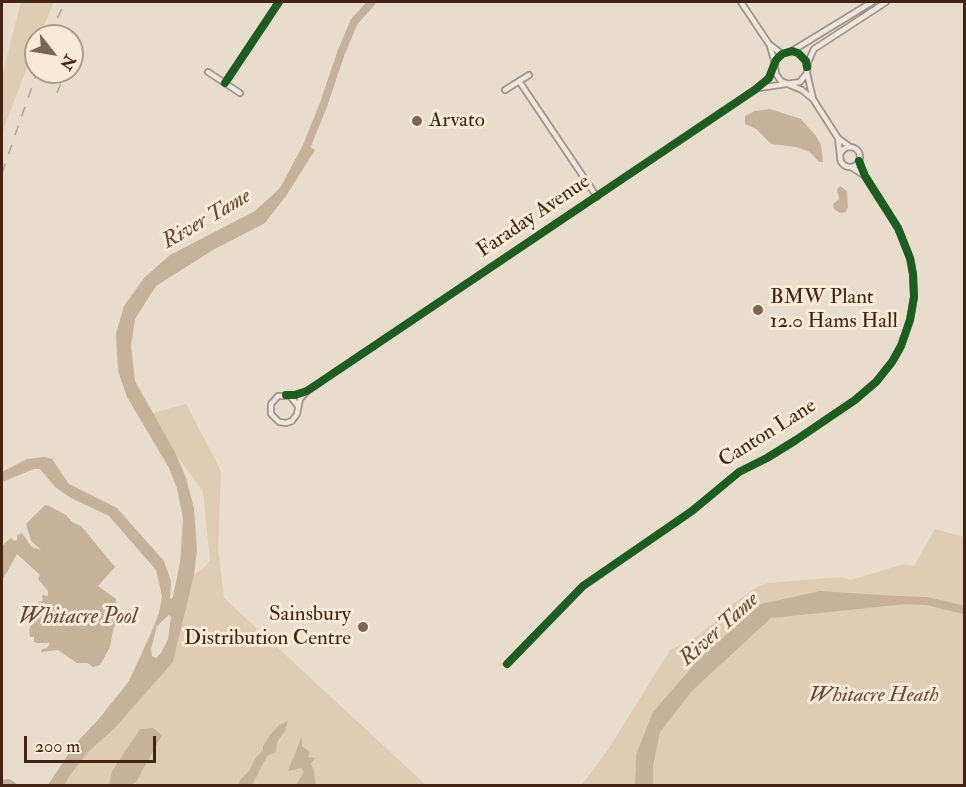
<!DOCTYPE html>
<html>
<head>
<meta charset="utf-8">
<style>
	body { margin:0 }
	#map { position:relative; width:966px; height:787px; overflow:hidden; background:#e8ddcc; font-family:"IM FELL Double Pica",serif }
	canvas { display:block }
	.frame { position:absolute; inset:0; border:3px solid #452312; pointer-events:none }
	.north { position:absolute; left:24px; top:24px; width:60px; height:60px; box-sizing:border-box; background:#f8ead6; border:2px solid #b09a88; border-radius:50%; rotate:121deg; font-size:16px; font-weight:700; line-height:24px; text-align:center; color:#452312 }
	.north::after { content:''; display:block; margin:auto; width:21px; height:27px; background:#7e6453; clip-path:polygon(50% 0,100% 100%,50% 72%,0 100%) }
	.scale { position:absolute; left:24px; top:736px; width:132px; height:27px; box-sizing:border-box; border:3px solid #452312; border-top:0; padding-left:8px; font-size:18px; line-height:21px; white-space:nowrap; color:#452312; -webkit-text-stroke:4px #f8ead6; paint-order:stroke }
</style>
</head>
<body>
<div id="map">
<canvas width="966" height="787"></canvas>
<div class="frame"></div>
<div class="north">N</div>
<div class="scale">200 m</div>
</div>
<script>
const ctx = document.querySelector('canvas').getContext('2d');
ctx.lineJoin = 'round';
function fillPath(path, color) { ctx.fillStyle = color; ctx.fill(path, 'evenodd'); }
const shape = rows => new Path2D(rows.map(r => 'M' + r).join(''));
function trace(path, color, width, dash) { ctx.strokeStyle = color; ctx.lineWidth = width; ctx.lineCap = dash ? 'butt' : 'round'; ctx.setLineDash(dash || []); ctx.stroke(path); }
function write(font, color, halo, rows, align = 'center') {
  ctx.font = font + ' "IM FELL Double Pica",serif'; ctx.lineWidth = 6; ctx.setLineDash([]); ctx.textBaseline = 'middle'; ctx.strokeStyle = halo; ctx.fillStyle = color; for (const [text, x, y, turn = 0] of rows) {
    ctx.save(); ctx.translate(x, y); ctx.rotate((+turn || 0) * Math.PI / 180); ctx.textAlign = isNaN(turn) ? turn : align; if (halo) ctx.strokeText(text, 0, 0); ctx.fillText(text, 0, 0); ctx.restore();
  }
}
fillPath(shape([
	[21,2,54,2,40,36,36,36,36,44,2,133,2,76],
	[186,404,221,471,218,550,224,598,426,785,65,786,70,775,89,751,114,729,173,662,194,575,205,567,210,560,203,492,176,454,152,413],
	[935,529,964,537,964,785,653,785,653,766,660,732,693,690,771,617,922,602,911,600,911,597,761,604,636,755,635,785,581,786,609,748,670,650,692,640,719,619,733,604,757,587,768,583,841,577,851,580,904,564,914,566]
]), '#deccb5');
fillPath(shape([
	[770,109,801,119,816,136,821,145,823,162,819,162,810,152,796,147,771,144,756,129,745,124,745,116,755,111],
	[304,143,315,150,286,196,265,223,213,250,156,286,135,319,131,346,135,381,176,454,186,478,194,508,197,550,194,575,173,662,114,729,89,751,70,775,65,785,48,785,75,744,98,720,129,681,151,633,159,613,162,596,156,570,109,516,71,498,55,487,40,469,34,469,2,482,2,472,27,459,44,457,52,459,69,484,117,508,164,561,171,581,170,599,173,597,180,562,183,519,177,488,169,468,127,397,118,371,116,334,124,306,144,278,170,255,255,211,280,188],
	[169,615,171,617,168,639,161,653,156,658,152,656,151,649,157,626],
	[840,186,847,191,848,207,846,212,840,213,834,209,833,204,839,199,837,190],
	[45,505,49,506,66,515,72,522,81,526,115,567,98,586,116,599,116,611,118,619,113,630,110,647,100,665,93,667,87,663,77,663,58,650,41,652,42,649,47,648,50,643,37,643,34,642,34,637,30,637,29,630,34,618,31,610,37,611,38,602,43,601,42,595,48,596,48,591,38,579,40,575,17,554,2,581,2,547,5,543,11,538,14,541,17,540,17,535,22,533,32,547,41,550,31,541,26,524],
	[820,591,911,597,906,604,771,618,693,690,660,732,653,766,653,785,635,785,636,755,653,712,700,658,761,604],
	[288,721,285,731,277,742,276,752,267,756,252,785,239,785,240,780,250,770,256,757,263,751,263,746,270,735,279,725],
	[153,728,162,735,136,782,131,785,109,785,112,771,140,729],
	[302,736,302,746,310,752,308,757,315,758,311,764,314,771,316,785,296,785,304,772,301,768,288,771]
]), '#c6b29a');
trace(shape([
	[304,153,323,106,341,53,354,22,372,2],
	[899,600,927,601,964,610],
	[2,784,8,783,13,786]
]), '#c6b29a', 8);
const minor = shape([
	[741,2,769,44,782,54],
	[770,46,775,64],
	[792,51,872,2],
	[775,66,776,74,781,81,786,83],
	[208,72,240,93],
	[807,73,813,99,838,138,850,147],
	[519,81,597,197],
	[225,83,279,2],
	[790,85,802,90,813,99],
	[759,88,800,82,807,73,808,62,814,49,886,2],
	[505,90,529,75],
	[838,138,840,155],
	'840 157a10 10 0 1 1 20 0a10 10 0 1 1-20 0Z',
	[851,167,865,176],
	[286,395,295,395,307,391,756,89,769,78,776,60,782,54,792,51,798,53,806,61,807,67],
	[298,406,290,396,278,396,271,404,271,414,279,422,286,423,292,421,297,414,300,399,307,391],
	[507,664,583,586,692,511,739,472,767,458,796,440,855,400,876,382,892,362,901,346,910,320,914,297,913,274,910,258,898,228,865,176,859,161]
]);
trace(minor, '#9d9387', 8);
trace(minor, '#ece6de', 4.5);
trace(shape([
	[49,36,65,2],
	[57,93,65,72],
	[2,173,37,72]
]), '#ada59d', 1.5, [10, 10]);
trace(shape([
	[225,83,279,2],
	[286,395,295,395,307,391,756,89,769,78,776,60,782,54,792,51,798,53,806,61,807,67],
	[507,664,583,586,692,511,739,472,767,458,796,440,855,400,876,382,892,362,901,346,910,320,914,297,913,274,910,258,898,228,865,176,859,161]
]), '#1b5e20', 8);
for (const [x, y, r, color] of [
	[417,121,6,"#7e6453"],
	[758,310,6,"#7e6453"],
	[363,627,6,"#7e6453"]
]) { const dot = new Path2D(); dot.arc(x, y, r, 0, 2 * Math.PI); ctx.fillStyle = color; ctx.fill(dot); trace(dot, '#f8ead6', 2); }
write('21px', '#452312', '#f8ead6', [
	["Arvato",429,121],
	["BMW Plant",770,298],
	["12.0 Hams Hall",770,322],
	["Sainsbury",351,615,"right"],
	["Distribution Centre",351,639,"right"]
], 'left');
write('21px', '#452312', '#f8ead6', [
	["Faraday Avenue",534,217,-34],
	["Canton Lane",768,434,-32]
]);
write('italic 21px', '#694a36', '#f8ead6', [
	["Whitacre Heath",874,696]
]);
write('italic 22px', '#684834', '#f8ead6', [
	["River Tame",207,220,-30],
	["Whitacre Pool",78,618],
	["River Tame",720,630,-42]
]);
</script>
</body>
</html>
